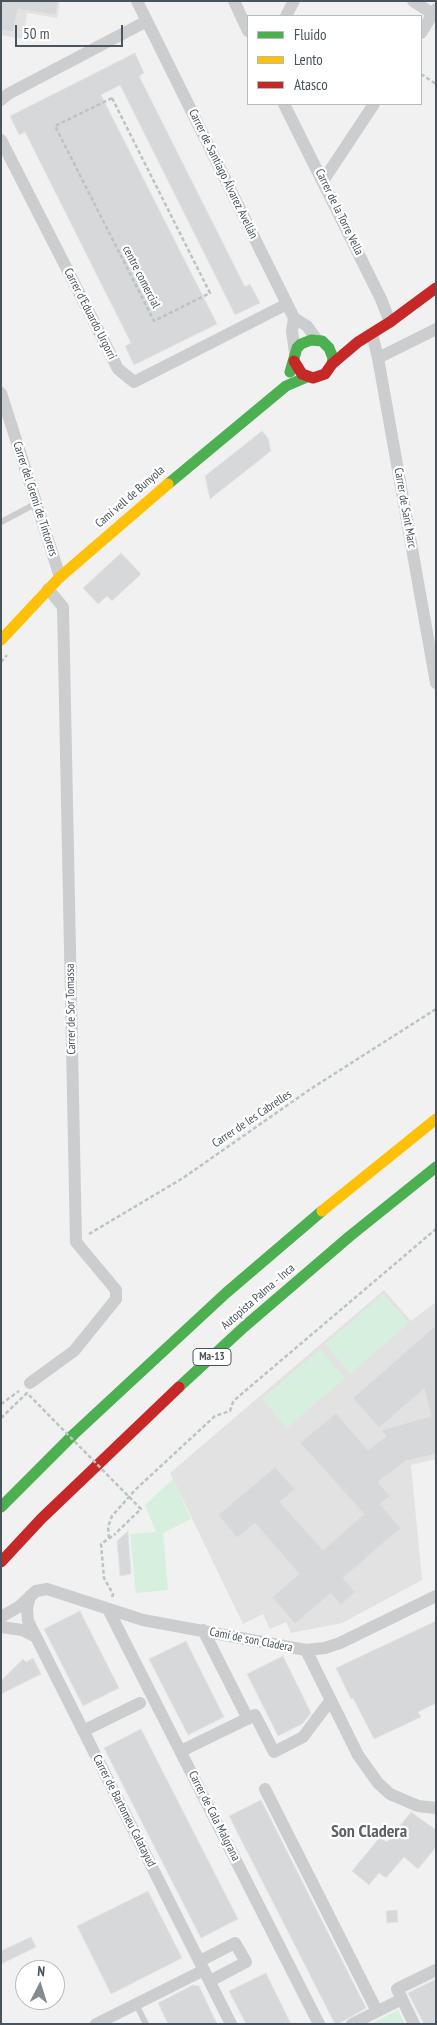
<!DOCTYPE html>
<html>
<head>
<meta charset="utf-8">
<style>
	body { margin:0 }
	#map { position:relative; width:437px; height:2025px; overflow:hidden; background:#f1f1f1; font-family:"PT Sans Narrow",sans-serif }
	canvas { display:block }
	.frame { position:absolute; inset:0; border:2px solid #49545c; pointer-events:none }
	.legend { position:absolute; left:247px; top:15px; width:175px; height:90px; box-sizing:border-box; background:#fff; border:1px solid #b6bbbe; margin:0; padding:6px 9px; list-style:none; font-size:15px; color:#49545c }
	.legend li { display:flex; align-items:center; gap:10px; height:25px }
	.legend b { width:25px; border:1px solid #b6bbbe }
	.north { position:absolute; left:15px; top:1960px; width:50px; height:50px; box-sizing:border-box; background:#fff; border:1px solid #b6bbbe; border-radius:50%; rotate:5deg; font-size:14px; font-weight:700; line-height:20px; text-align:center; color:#49545c }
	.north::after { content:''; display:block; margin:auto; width:18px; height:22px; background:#848b90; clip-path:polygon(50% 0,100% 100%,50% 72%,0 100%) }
	.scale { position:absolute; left:15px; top:25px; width:108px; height:22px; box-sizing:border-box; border:2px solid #49545c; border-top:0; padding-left:6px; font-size:15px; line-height:18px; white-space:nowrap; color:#49545c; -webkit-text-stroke:4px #fff; paint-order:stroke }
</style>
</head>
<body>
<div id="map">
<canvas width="437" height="2025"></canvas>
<div class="frame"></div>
<ul class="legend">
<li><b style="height:6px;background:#4caf50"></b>Fluido</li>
<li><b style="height:6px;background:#ffc107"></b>Lento</li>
<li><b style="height:6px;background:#c62828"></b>Atasco</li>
</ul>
<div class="north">N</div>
<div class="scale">50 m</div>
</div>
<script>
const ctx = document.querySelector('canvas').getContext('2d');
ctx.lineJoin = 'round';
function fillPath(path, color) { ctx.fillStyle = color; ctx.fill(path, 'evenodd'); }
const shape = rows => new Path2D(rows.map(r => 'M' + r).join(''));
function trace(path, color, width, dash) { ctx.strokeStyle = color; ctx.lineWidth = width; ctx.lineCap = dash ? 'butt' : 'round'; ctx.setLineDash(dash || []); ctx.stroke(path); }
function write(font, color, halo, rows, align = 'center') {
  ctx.font = font + ' "PT Sans Narrow",sans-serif'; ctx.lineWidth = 4.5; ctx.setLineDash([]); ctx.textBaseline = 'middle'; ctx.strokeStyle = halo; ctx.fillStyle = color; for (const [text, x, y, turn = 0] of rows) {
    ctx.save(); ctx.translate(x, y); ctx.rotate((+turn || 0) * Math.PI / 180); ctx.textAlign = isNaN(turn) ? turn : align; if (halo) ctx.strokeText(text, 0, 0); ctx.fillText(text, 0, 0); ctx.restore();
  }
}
fillPath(shape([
	[1,1,60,1,57,18,27,13,23,39,1,35],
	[384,1290,411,1321,436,1302,436,1459,411,1465,422,1580,342,1623,291,1633,286,1622,270,1629,263,1614,243,1624,170,1473]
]), '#e3e2e3');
fillPath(shape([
	[383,1294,409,1323,350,1374,325,1344],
	[320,1349,345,1378,287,1428,262,1399],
	[173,1479,191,1519,163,1533,168,1590,136,1593,130,1534,156,1532,145,1505],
	[398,2010,405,2024,371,2024]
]), '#d7efdf');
const building = shape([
	[1,1,58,1,56,15,18,9,13,32,1,30,1,1],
	[135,53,144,73,139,76,245,287,250,284,260,303,235,315,120,85,101,95,217,324,134,365,125,346,131,343,25,132,19,135,10,116,135,53],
	[262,431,268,438,271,451,210,499,205,476,262,431],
	[121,553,141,574,112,601,107,596,98,604,83,588,121,553],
	[436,1325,436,1454,406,1461,378,1482,390,1496,380,1504,401,1528,343,1578,355,1592,341,1605,331,1593,295,1624,272,1597,299,1574,255,1523,237,1538,218,1515,275,1467,295,1489,280,1502,323,1550,364,1514,300,1443,336,1413,368,1450,386,1436,381,1430,431,1416,424,1389,379,1428,353,1398,436,1325],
	[128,1531,131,1574,120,1576,117,1541,128,1531],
	[80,1611,119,1688,83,1706,44,1629,80,1611],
	[436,1621,436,1703,418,1712,421,1717,374,1739,353,1698,351,1699,336,1668,436,1621],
	[186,1641,224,1717,188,1735,149,1659,186,1641],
	[283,1656,311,1713,302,1724,278,1736,247,1674,283,1656],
	[33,1658,41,1674,1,1694,1,1681,23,1659,26,1662,33,1658],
	[141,1729,238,1919,201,1938,104,1748,141,1729],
	[261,1800,366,2008,338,2024,335,2024,229,1816,261,1800],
	[411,1812,436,1830,436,1847,418,1869,404,1857,386,1878,379,1873,369,1885,352,1871,380,1837,387,1842,411,1812],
	[148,1891,182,1958,111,1994,77,1926,148,1891],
	[397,1910,398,1922,387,1923,386,1911,397,1910],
	[31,1937,36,1947,1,1964,1,1951,31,1937],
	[266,1973,283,2008,291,2024,246,2024,229,1991,266,1973],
	[436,1979,436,2024,424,2024,408,1993,436,1979],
	[193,1985,199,1986,217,2024,168,2024,158,2003,193,1985]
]);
fillPath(building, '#d7d8da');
trace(building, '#e3e3e4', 1);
trace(shape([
	[421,74,436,84],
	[112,98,210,293,154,321,55,126,112,98],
	[1,662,7,655],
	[89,1234,183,1178,312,1088,436,1009],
	[1,1404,19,1391],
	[109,1538,108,1527,112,1516,135,1490,215,1416,230,1411,233,1402,238,1397,436,1229],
	[112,1597,113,1594,104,1578,101,1544,114,1535]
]), '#bac5c1', 2.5, [4, 2.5]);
trace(shape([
	[1,522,37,503],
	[136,2004,146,2024]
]), '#cbcdcf', 6);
trace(shape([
	[137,1,294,318,307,326,317,340],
	[234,1,248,31],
	[413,1,433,14],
	[286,16,294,1],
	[421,33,436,9],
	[1,100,8,94,147,21],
	[284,104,381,299,390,322],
	[1,140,118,369,134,382,287,304],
	[323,181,374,104],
	[294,318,292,331,295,353],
	[372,334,378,358,436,683],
	[378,358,436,329],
	[1,393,60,577],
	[30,1383,74,1351,116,1299,116,1290,76,1242,63,607,48,589],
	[30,1596,27,1608,28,1621,231,2024],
	[108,1609,319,2024],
	[1,1617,20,1606,36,1591,47,1589,143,1620,306,1650,325,1648,340,1643,436,1596],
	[1,1627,22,1630,36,1637],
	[203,1630,248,1719],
	[306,1650,358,1755,378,1783,390,1794,418,1806,436,1808],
	[83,1731,140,1703],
	[181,1751,255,1715,274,1752,303,1737,330,1701],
	[265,1789,377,2011],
	[200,1961,235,1943,246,1962,210,1981],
	[402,1999,397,1989,436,1970],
	[96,2024,204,1970],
	[352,2024,402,1999,414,2024]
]), '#cbcdcf', 12);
trace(shape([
	[290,372,297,348,301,344,311,340,322,341,329,348,333,358,332,364],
	[168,484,286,386,307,377],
	[179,1387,244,1327,350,1236,436,1167],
	[1,1507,74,1434,226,1293,322,1211]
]), '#4caf50', 11);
trace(shape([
	[1,640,60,577,168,484],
	[322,1211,436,1119]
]), '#ffc107', 11);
trace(shape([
	[294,361,302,374,313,378,325,374,332,364,358,342,390,322,436,288],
	[1,1562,41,1519,179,1387]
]), '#c62828', 11);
trace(shape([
	[1,1418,27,1393,141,1509,114,1535]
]), '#bac5c1', 2.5, [4, 2.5]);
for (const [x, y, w] of [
	[212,1357,38]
]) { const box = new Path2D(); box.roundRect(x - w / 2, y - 8.5, w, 17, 4); ctx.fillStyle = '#fff'; ctx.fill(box); trace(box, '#49545c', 1); }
write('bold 11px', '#49545c', null, [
	["Ma-13",212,1357]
]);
write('12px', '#49545c', '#fff', [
	["Carrer de Santiago Álvarez Avellán",223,174,64],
	["Carrer de la Torre Vella",339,212,64],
	["centre comercial",141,277,63],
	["Carrer d'Eduardo Urgorri",90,314,63],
	["Camí vell de Bunyola",130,497,-41],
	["Carrer del Gremi de Tintorers",35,499,72],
	["Carrer de Sant Marc",405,508,80],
	["Carrer de Sor Tomassa",71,1009,-91],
	["Carrer de les Cabrelles",252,1119,-34],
	["Autopista Palma - Inca",258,1297,-41],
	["Camí de son Cladera",251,1640,11],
	["Carrer de Bartomeu Calatayud",124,1811,63],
	["Carrer de Cala Malgrana",214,1816,63]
]);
write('bold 18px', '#5d6165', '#fff', [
	["Son Cladera",369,1832]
]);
</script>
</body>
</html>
